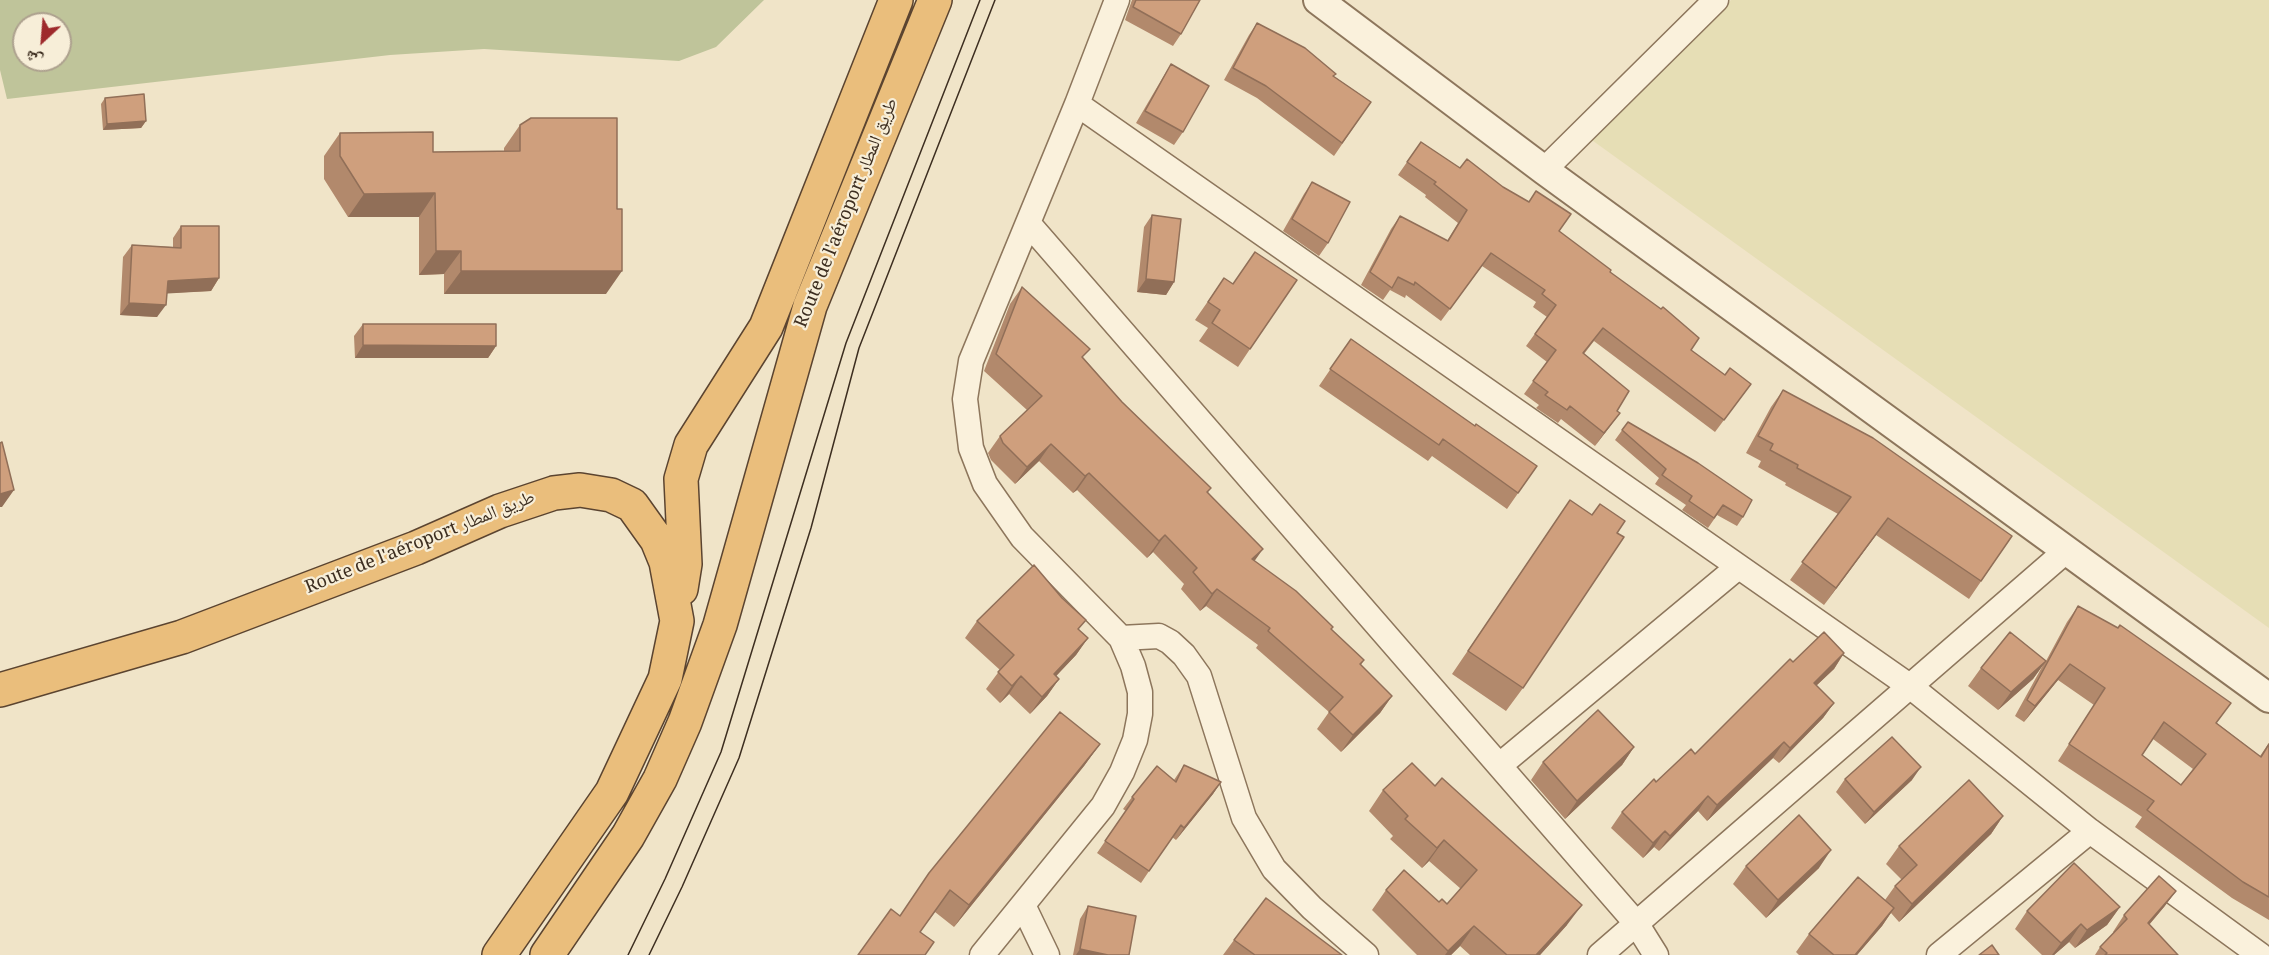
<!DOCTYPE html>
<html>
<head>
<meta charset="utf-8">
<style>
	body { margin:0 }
	#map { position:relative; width:2269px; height:955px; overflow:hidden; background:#f0e4c8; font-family:Georgia,"Noto Naskh Arabic",serif }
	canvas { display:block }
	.north { position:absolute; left:12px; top:12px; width:60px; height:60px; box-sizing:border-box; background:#f7eed8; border:2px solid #ada18e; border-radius:50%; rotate:206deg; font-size:16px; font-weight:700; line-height:24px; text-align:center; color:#3d2e20 }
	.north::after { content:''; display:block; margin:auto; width:21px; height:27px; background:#9e2a2b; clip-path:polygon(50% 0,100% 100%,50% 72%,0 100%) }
</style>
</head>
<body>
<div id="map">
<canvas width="2269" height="955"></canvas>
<div class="north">ش</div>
</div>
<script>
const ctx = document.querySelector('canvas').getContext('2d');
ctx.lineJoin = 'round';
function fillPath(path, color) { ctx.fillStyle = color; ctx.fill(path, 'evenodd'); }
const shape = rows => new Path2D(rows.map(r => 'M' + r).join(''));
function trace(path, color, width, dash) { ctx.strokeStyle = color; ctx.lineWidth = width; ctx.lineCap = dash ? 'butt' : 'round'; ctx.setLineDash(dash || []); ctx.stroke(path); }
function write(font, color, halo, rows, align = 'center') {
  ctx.font = font + ' Georgia,"Noto Naskh Arabic",serif'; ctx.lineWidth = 4.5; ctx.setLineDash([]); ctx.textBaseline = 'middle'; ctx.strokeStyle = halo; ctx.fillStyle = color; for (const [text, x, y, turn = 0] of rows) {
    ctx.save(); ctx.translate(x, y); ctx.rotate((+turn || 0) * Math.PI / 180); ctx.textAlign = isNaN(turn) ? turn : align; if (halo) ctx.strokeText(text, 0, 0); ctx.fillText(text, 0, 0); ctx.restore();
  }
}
fillPath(shape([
	[1731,0,2269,0,2269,628,1589,138]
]), '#e6deb5');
fillPath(shape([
	[0,0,764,0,716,47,679,61,484,49,390,55,7,99,0,70],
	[24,24,60,24,60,60,24,60]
]), '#bfc49a');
const minor = shape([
	[1077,104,1911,687,2090,831,2260,955],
	[1544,170,1716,0],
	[1028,223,1636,923,1656,955],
	[1121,638,1159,636,1170,642,1184,655,1199,676,1244,818,1274,869,1312,908,1366,955],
	[1500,765,1738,567],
	[1023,905,1047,955],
	[982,955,1103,806,1122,772,1135,740,1140,714,1140,692,1133,666,1121,638,1022,537,985,484,971,448,965,399,971,361,1077,104,1117,0],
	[1600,955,2067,550],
	[1939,955,2090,831]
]);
const tertiary = shape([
	[1318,0,1544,170,2269,698]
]);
const trunk = shape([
	[681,589,685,564,681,479,691,445,766,327,896,0],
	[0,690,182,637,416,548,500,511,554,493,580,490,611,495,632,505,657,540,666,562,677,621,665,679,612,792,499,955],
	[547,955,628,836,660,779,685,722,720,625,810,306,935,0]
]);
trace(minor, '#8d765c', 27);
trace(tertiary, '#8d765c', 32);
trace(trunk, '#5b4430', 36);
trace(minor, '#faf1dc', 24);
trace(tertiary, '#faf1dc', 28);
trace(trunk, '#eabe7c', 33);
trace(shape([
	[628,955,665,879,721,752,846,343,980,0],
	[649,955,682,887,739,758,811,528,859,348,995,0]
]), '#3d2e20', 1.5);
fillPath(shape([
	[1132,0,1200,0,1181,34,1173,46,1125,20],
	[1257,23,1371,102,1334,156,1257,98,1224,80,1249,35],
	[1171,64,1183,132,1174,145,1136,123,1163,77],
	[105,98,146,121,141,128,103,130,101,104],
	[520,125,606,294,444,294,444,274,419,275,419,217,348,217,324,179,324,156,340,133,433,152,504,152,504,148],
	[1421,142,1460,168,1559,231,1610,272,1691,350,1725,375,1751,384,1715,432,1594,341,1584,354,1617,411,1611,425,1595,446,1561,419,1558,423,1536,408,1539,405,1524,394,1547,362,1526,346,1547,317,1533,307,1536,302,1482,266,1441,321,1406,295,1405,298,1390,290,1383,300,1361,285,1391,229,1400,216,1447,241,1458,223,1425,197,1426,195,1398,175],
	[1312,182,1328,243,1319,256,1283,231,1304,194],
	[1152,215,1174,282,1166,295,1137,292,1144,227],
	[181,226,219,278,211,291,167,293,157,317,120,315,123,257,132,245,173,247,173,238],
	[1255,252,1250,349,1238,367,1199,341,1208,328,1195,320,1224,278,1233,284],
	[1022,287,1122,402,1211,488,1208,492,1255,561,1331,629,1364,660,1361,665,1392,696,1380,713,1341,752,1317,729,1329,712,1256,648,1258,645,1206,606,1200,611,1181,589,1184,584,1153,552,1147,558,1077,490,1073,493,1039,461,1015,484,991,460,988,453,1000,436,1027,410,984,371,1010,304],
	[363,324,496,346,488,358,355,358,354,336],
	[1351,339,1475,426,1537,466,1507,509,1432,456,1428,461,1319,386],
	[1783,390,2012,536,1969,599,1876,535,1824,605,1790,580,1838,514,1785,485,1786,483,1758,467,1761,461,1746,453,1771,407],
	[1628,422,1743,517,1737,526,1717,515,1708,528,1682,510,1686,505,1655,484,1659,478,1615,440],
	[1570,500,1592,515,1600,504,1617,533,1523,688,1506,711,1452,674],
	[2078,606,2217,723,2260,756,2269,743,2269,920,2232,898,2135,827,2142,817,2058,761,2094,705,2058,680,2024,722,2015,716,2043,665,2033,679,1998,710,1968,686,1981,668,2046,661,2067,622],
	[2153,739,2193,769,2181,785,2142,755],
	[977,621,1079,630,1088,638,1076,655,1056,676,1059,679,1047,696,1030,714,1009,694,1000,703,986,689,1000,670,965,638],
	[1844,653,1834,669,1816,686,1834,703,1823,718,1779,763,1773,758,1707,821,1698,811,1659,851,1654,847,1643,858,1611,828,1622,812,1656,782,1695,754,1793,662],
	[1100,744,1084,766,954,927,935,912,920,932,900,916],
	[1634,747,1622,765,1565,819,1531,780,1543,762],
	[1184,765,1221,782,1213,794,1176,840,1172,837,1141,883,1097,853,1126,811,1123,809,1132,797,1174,780],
	[1845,779,1912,780,1865,824,1836,792],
	[1383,790,1567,925,1540,955,1470,955,1460,946,1451,955,1417,955,1372,910,1386,890,1447,904,1461,889,1429,861,1422,868,1390,839,1393,836,1369,811],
	[2003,816,1991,834,1899,922,1891,913,1882,926,1857,955,1799,955,1796,952,1809,934,1885,900,1895,886,1902,880,1886,864,1899,846],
	[1746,866,1819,868,1766,918,1733,884],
	[2176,891,2164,907,2149,925,2178,955,2095,955,2100,947,2114,933,2113,932,2124,915],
	[1088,906,1129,955,1073,955,1080,919],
	[2120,907,2107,925,2075,948,2069,942,2054,955,2042,955,2015,929,2027,911],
	[1234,940,1342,955,1223,955]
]), '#b2896c');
fillPath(shape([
	[146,121,141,128,103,130,107,124],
	[435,193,419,217,348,217,364,194],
	[436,251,461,251,444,274,419,275],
	[461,271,622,271,606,294,444,294],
	[219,278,211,291,159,294,168,281],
	[1146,279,1174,282,1166,295,1137,292],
	[129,303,166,305,157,317,120,315],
	[363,345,496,346,488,358,355,358],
	[1620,413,1611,425,1595,446,1604,433],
	[1051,444,1039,461,1015,484,1027,467],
	[1089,473,1077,490,1073,493,1085,476],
	[14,490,2,507,0,507,0,494],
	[1888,518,1876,535,1824,605,1836,588],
	[1165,535,1153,552,1147,558,1159,541],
	[1263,549,1251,566,1252,559],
	[1217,589,1206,606,1200,611,1212,594],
	[1088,638,1076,655,1042,691,1054,674],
	[1844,653,1834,669,1803,698,1814,683],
	[2046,661,2033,679,1998,710,2011,692],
	[2070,664,2058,680,2024,722,2035,706],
	[1021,676,1009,694,1000,703,1012,686],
	[1059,679,1047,696,1030,714,1042,697],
	[1392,696,1380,713,1341,752,1353,735],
	[1834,703,1823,718,1779,763,1790,748],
	[1784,742,1773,758,1707,821,1717,805],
	[1100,744,1084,766,954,927,969,905],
	[1634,747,1622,765,1565,819,1577,801],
	[1921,767,1912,780,1865,824,1874,812],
	[1221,782,1213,794,1176,840,1184,828],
	[1708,796,1698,811,1659,851,1670,836],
	[2003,816,1991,834,1899,922,1912,904],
	[1665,831,1654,847,1643,858,1653,843],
	[1444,840,1429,861,1422,868,1437,848],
	[1831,850,1819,868,1766,918,1778,900],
	[2176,891,2164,907,2136,940,2148,923],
	[1582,905,1567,925,1540,955,1536,955],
	[2120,907,2107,925,2075,948,2087,930],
	[1894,908,1882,926,1857,955,1855,955],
	[2081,924,2069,942,2054,955,2052,955,2061,943],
	[1474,926,1460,946,1451,955,1445,955,1448,951],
	[1080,949,1108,955,1076,955]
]), '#916f58');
const building = shape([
	[1136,0,1200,0,1181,34,1133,7,1136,0],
	[1257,23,1305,48,1336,74,1333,76,1371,102,1342,143,1266,86,1233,68,1257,23],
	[1171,64,1209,86,1183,132,1145,111,1171,64],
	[144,94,146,121,107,124,105,98,144,94],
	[531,118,617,118,617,209,622,209,622,271,461,271,461,251,436,251,435,193,364,194,340,156,340,133,433,132,433,152,520,151,520,125,531,118],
	[1421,142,1460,168,1467,159,1503,187,1529,202,1536,191,1571,214,1559,231,1611,270,1610,272,1661,309,1663,307,1699,338,1691,350,1725,375,1730,368,1751,384,1724,420,1603,328,1583,353,1629,391,1617,411,1620,413,1604,433,1570,406,1567,410,1545,395,1548,392,1533,381,1556,350,1535,334,1556,305,1542,294,1545,290,1491,253,1450,309,1415,282,1414,285,1398,277,1392,288,1370,272,1400,216,1448,241,1467,210,1434,184,1436,182,1407,162,1421,142],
	[1312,182,1350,202,1328,243,1292,219,1312,182],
	[1152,215,1181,219,1174,282,1146,279,1152,215],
	[181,226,219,226,219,278,168,281,166,305,129,303,132,245,181,248,181,226],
	[1255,252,1297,280,1250,349,1212,323,1220,310,1208,302,1224,278,1233,284,1255,252],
	[1022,287,1090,349,1082,357,1122,402,1211,488,1207,492,1263,549,1252,559,1296,591,1333,627,1331,629,1364,660,1360,664,1392,696,1353,735,1329,712,1343,697,1268,631,1270,628,1217,589,1212,594,1193,572,1197,568,1165,535,1159,541,1089,473,1085,476,1051,444,1027,467,1003,443,1000,436,1042,396,996,354,1022,287],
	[363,324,496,324,496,346,363,345,363,324],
	[1351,339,1475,426,1476,424,1537,466,1518,493,1443,439,1439,445,1330,369,1351,339],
	[1783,390,1873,438,2012,536,1981,581,1888,518,1836,588,1802,562,1851,497,1797,468,1798,465,1770,450,1773,444,1758,436,1783,390],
	[1628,422,1698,463,1752,500,1743,517,1723,505,1714,518,1689,501,1692,496,1662,475,1666,469,1622,430,1628,422],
	[2,442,14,490,0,494,0,443,2,442],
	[1570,500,1592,515,1600,504,1625,521,1617,533,1624,537,1523,688,1468,651,1570,500],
	[1034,565,1062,598,1086,620,1078,629,1088,638,1054,674,1059,679,1042,697,1021,676,1012,686,998,672,1014,655,977,621,1034,565],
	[2078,606,2118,628,2120,625,2231,703,2216,723,2261,757,2269,744,2269,897,2243,882,2147,810,2154,801,2069,744,2105,688,2070,664,2035,706,2027,700,2078,606],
	[2164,722,2206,754,2181,785,2142,755,2164,722],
	[1824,632,1844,653,1814,683,1834,703,1790,748,1784,742,1717,805,1708,796,1670,836,1665,831,1653,843,1622,812,1654,779,1656,782,1691,749,1695,754,1790,659,1793,662,1824,632],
	[2010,632,2046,661,2011,692,1981,668,2010,632],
	[1598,710,1634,747,1577,801,1543,762,1598,710],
	[1060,712,1100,744,969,905,950,890,920,932,934,942,925,955,858,955,891,909,900,916,929,873,1060,712],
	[1892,737,1921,767,1874,812,1845,779,1892,737],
	[1412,763,1435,786,1442,778,1582,905,1536,955,1507,955,1474,926,1448,951,1386,890,1404,870,1439,902,1442,899,1447,904,1477,870,1444,840,1437,848,1405,819,1408,816,1383,790,1412,763],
	[1184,765,1221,782,1184,828,1181,825,1149,871,1105,841,1134,799,1132,797,1157,766,1176,782,1184,765],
	[1969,780,2003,816,1912,904,1895,886,1917,865,1899,846,1969,780],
	[1799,815,1831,850,1778,900,1746,866,1799,815],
	[2074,863,2120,907,2087,930,2081,924,2061,943,2027,911,2074,863],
	[2159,876,2176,891,2148,923,2178,955,2105,955,2107,953,2100,947,2127,919,2124,915,2159,876],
	[1858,877,1894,908,1855,955,1834,955,1809,934,1858,877],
	[1266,898,1342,955,1255,955,1234,940,1266,898],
	[1088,906,1136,916,1129,955,1108,955,1080,949,1088,906],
	[1992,945,1999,955,1979,955,1992,945]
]);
fillPath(building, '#cf9f7d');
trace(building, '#916f58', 1.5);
write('18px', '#3d2e20', '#f7eed8', [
	["Route de l'aéroport طريق المطار",849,214,-68],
	["Route de l'aéroport طريق المطار",421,545,-22]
]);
</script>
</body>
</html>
